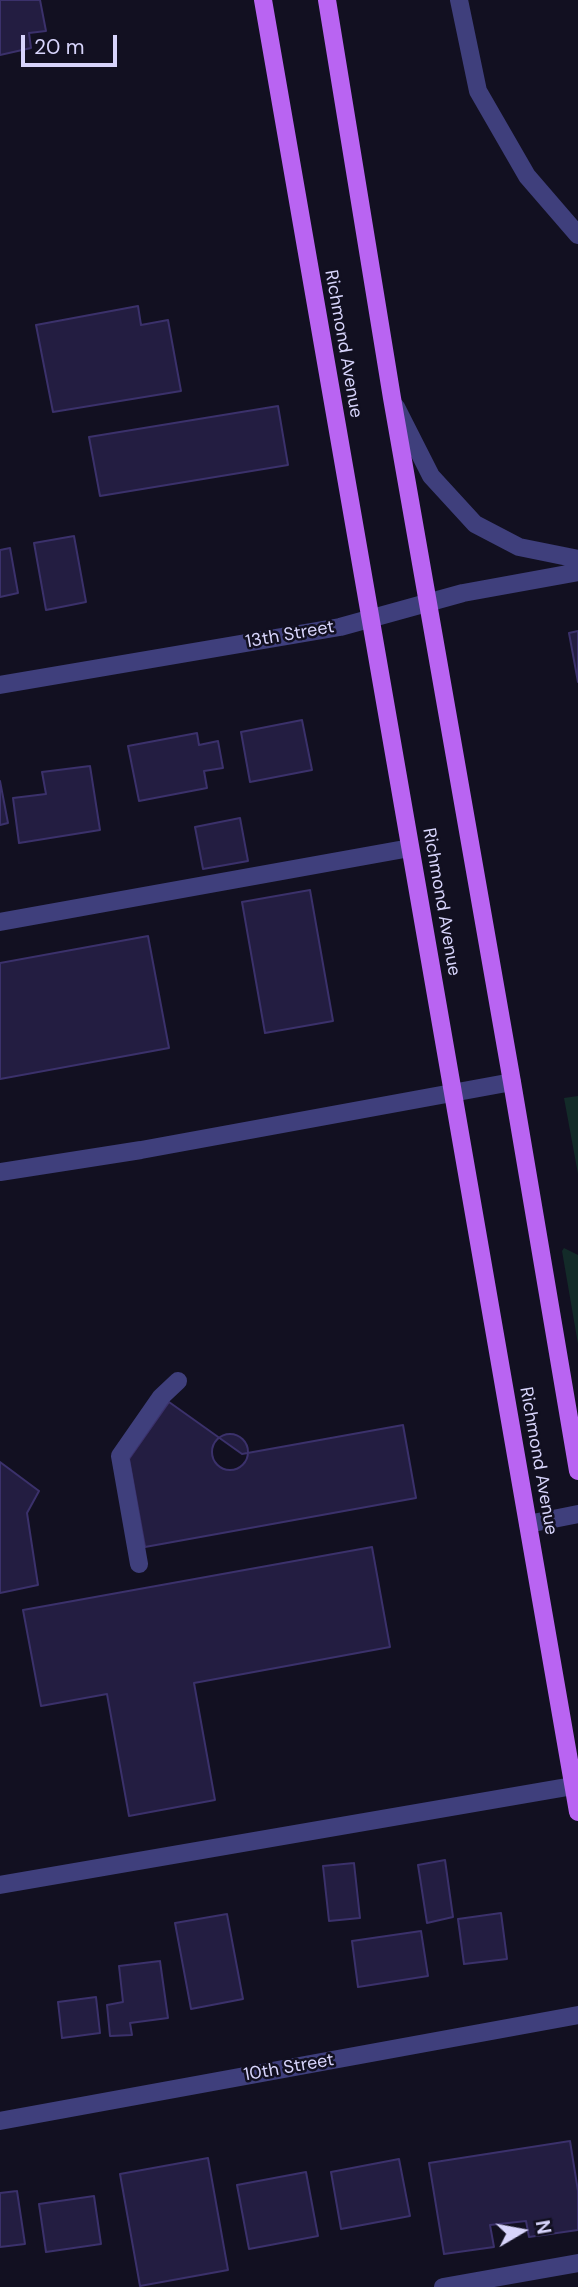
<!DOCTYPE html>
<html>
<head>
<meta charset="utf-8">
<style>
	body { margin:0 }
	#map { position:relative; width:578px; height:2287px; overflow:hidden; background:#121021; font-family:"DM Sans",sans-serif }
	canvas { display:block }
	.north { position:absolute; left:487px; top:2196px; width:70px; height:70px; -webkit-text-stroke:5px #121021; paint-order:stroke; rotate:80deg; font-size:19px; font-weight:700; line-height:28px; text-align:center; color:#d7d4fb }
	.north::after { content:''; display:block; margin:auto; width:24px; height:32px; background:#d7d4fb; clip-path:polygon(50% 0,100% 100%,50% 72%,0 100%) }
	.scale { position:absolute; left:21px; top:35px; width:96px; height:32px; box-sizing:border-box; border:4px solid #d7d4fb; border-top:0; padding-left:9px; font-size:21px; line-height:24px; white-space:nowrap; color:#d7d4fb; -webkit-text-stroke:5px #121021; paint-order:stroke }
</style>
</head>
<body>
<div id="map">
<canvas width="578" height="2287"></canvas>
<div class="north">N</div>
<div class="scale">20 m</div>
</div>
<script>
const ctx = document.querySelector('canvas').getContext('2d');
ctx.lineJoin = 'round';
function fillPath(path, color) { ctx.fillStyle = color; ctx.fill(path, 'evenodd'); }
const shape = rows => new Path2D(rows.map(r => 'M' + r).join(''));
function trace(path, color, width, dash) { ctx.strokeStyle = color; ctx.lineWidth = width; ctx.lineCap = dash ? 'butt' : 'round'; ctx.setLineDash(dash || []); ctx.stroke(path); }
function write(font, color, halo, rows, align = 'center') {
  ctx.font = font + ' "DM Sans",sans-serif'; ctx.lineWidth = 5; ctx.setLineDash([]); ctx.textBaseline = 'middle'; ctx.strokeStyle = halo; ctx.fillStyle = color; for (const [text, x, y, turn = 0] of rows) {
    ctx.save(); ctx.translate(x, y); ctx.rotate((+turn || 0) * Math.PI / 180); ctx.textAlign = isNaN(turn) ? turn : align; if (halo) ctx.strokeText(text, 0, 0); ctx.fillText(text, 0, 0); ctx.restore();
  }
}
fillPath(shape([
	[578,1096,578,1174,564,1098],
	[564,1248,578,1255,578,1344,562,1251]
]), '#132b29');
const building = shape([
	[0,0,40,0,46,31,29,33,31,48,0,55,0,0],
	[138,306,141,325,168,320,181,391,53,412,36,325,138,306],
	[278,406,288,465,100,496,89,437,278,406],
	[74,536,86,602,46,610,34,543,74,536],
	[10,548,18,593,0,597,0,550,10,548],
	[578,631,578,682,569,633,578,631],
	[302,720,312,770,250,782,241,732,302,720],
	[197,733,199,745,218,741,223,768,204,771,207,788,139,801,128,746,197,733],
	[90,766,100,830,19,843,13,798,46,794,42,772,90,766],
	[0,781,8,823,0,825,0,781],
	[240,818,248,861,203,869,195,827,240,818],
	[310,890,333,1021,265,1033,242,902,310,890],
	[148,936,169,1048,0,1079,0,963,148,936],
	[169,1402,242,1454,403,1425,416,1498,145,1547,129,1459,169,1402],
	'212 1452a18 18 0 1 1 36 0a18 18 0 1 1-36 0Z',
	[0,1462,39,1491,27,1513,38,1585,0,1593,0,1462],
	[372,1547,390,1647,194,1683,215,1800,129,1816,107,1694,41,1706,23,1610,372,1547],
	[445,1860,453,1917,427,1923,418,1865,445,1860],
	[354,1863,360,1918,329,1921,323,1866,354,1863],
	[501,1913,507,1959,464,1964,458,1919,501,1913],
	[227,1914,243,1999,191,2009,175,1923,227,1914],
	[421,1931,428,1976,358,1987,352,1941,421,1931],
	[160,1961,168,2018,130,2023,132,2035,110,2036,107,2005,123,2002,119,1966,160,1961],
	[96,1997,100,2033,62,2038,58,2002,96,1997],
	[570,2141,578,2191,578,2230,529,2237,526,2221,490,2225,494,2247,444,2254,429,2163,570,2141],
	[208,2158,228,2270,140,2286,120,2174,208,2158],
	[399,2159,410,2216,341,2229,331,2172,399,2159],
	[306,2172,318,2236,249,2249,237,2185,306,2172],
	[17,2191,25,2244,0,2247,0,2193,17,2191],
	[94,2196,101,2244,46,2252,39,2204,94,2196]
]);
fillPath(building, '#231d41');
trace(building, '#3b316b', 2);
trace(shape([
	[459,0,478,91,527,176,578,235],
	[396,407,431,476,475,524,519,547,578,559],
	[0,685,340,627,463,593,578,572],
	[0,922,410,848],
	[0,1172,141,1150,512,1082],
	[528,1524,578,1514],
	[139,1564,120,1456,161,1397,178,1381],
	[0,1885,578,1785],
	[0,2121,578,2015],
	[443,2287,578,2263]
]), '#3f3f7c', 18);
trace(shape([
	[263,0,578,1812],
	[327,0,392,398,512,1082,578,1471]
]), '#b964f2', 18);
write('18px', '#d7d4fb', '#121021', [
	["Richmond Avenue",343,344,80],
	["13th Street",290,635,-10],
	["Richmond Avenue",441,902,80],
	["Richmond Avenue",538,1461,80],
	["10th Street",289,2068,-10]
]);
</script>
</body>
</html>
